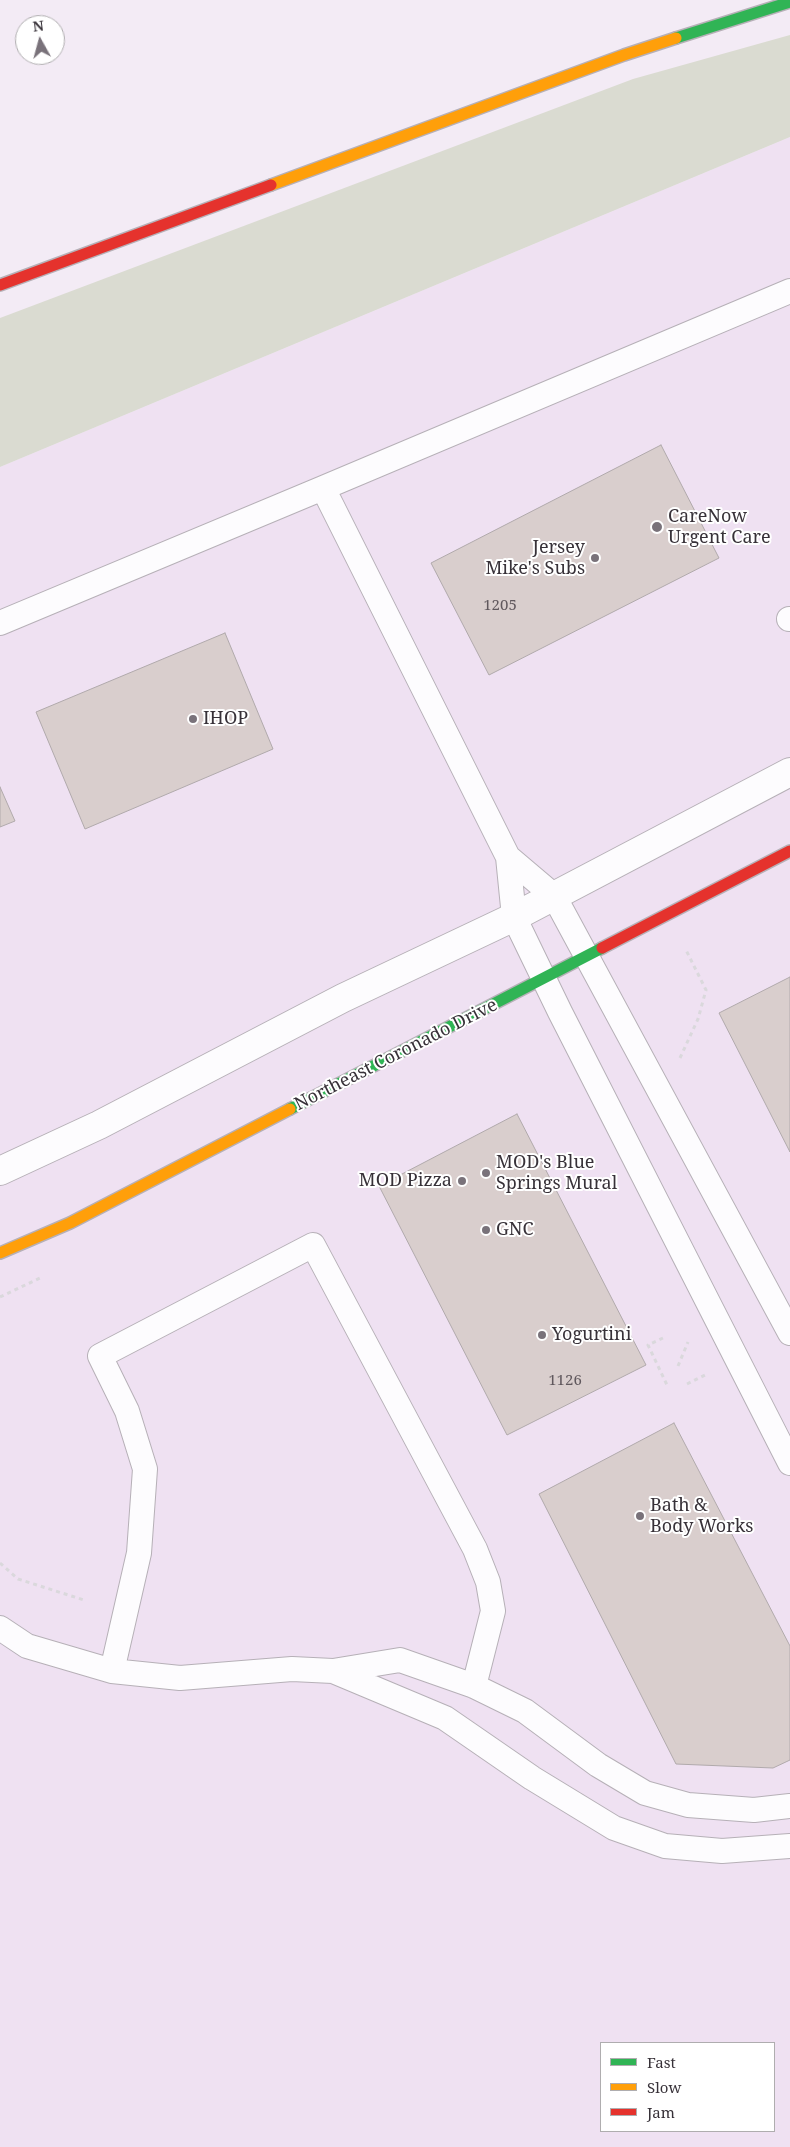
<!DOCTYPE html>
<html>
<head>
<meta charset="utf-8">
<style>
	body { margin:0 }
	#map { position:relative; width:790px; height:2147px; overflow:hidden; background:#f3ebf5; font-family:"Noto Serif",serif }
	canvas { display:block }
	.legend { position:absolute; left:600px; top:2042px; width:175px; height:90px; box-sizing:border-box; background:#fff; border:1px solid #afadaf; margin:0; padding:6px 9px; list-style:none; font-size:15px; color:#373138 }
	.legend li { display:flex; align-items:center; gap:10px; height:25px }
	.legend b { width:25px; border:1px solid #afadaf }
	.north { position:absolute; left:15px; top:15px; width:50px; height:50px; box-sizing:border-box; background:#fff; border:1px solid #afadaf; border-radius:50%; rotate:353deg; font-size:14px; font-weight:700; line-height:20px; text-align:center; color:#373138 }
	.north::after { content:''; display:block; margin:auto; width:18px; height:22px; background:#79727a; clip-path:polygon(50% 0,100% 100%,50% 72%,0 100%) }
</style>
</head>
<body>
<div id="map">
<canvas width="790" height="2147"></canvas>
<ul class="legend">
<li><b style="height:6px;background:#30b455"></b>Fast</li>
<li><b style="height:6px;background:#ff9f0a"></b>Slow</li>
<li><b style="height:6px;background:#e5322d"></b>Jam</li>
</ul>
<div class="north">N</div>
</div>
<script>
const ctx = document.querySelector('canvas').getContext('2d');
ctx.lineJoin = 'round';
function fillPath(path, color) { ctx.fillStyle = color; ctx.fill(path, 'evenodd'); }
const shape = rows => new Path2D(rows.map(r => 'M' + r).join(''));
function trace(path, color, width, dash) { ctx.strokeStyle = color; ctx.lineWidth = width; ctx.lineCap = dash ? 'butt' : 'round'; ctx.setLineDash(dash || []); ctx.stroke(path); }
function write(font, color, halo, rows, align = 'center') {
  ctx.font = font + ' "Noto Serif",serif'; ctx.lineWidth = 4; ctx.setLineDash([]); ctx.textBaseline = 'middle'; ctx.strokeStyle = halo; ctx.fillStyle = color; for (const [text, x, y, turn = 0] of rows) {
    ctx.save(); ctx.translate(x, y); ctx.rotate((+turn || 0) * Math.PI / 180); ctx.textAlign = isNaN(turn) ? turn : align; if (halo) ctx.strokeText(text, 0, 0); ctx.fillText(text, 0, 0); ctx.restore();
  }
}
fillPath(shape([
	[790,137,790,2147,0,2147,0,467],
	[601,2043,774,2043,774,2131,601,2131]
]), '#efe1f2');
fillPath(shape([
	[790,35,790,137,0,467,0,318,633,79]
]), '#dadbd1');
const building = shape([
	[661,445,719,558,489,675,431,563,661,445],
	[225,633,273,749,85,829,36,712,225,633],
	[0,787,15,821,0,827,0,787],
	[790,977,790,1152,719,1013,790,977],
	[517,1114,646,1365,507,1435,379,1186,517,1114],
	[674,1423,790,1646,790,1760,773,1768,676,1764,539,1494,674,1423]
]);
fillPath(building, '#d9cecd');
trace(building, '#b1aaac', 1);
const lane = shape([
	[323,488,790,291],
	[789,619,790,619],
	[0,623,323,488,508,857,514,917,560,1012,790,1463],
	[508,857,554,896,790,1333],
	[0,1628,27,1646,112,1671,180,1678,292,1669,333,1671,400,1660,474,1686,525,1711,598,1765,645,1793,688,1805,754,1810,790,1806],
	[112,1671,139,1553,145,1469,127,1411,100,1356,313,1245,475,1549,488,1582,493,1611,474,1686],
	[333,1671,445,1718,532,1778,614,1828,665,1846,722,1851,790,1846]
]);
const street = shape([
	[0,1171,99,1125,343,998,514,917,790,772]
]);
const fast = shape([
	[676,38,790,2],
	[290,1109,602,948]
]);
const slow = shape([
	[271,185,624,55,676,38],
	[0,1253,70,1223,290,1109]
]);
const jam = shape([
	[0,285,271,185],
	[602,948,790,851]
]);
trace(lane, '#b6b0b7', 26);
trace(street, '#b6b0b7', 30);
trace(fast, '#b6b0b7', 14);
trace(slow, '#b6b0b7', 14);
trace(jam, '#b6b0b7', 14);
trace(shape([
	[680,1058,698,1019,706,990,685,948],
	[0,1297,40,1278],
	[663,1338,648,1345,667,1385],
	[678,1366,688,1342],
	[687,1384,707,1374],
	[0,1563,18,1579,84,1600]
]), '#dad8dc', 3, [4, 4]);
trace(lane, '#fdfcfe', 24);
trace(street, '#fdfcfe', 28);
trace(fast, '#30b455', 11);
trace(slow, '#ff9f0a', 11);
trace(jam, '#e5322d', 11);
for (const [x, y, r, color] of [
	[657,527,6,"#79727a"],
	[595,558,5,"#79727a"],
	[193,719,5,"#79727a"],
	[486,1173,5,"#79727a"],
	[462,1181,5,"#79727a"],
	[486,1230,5,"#79727a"],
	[542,1335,5,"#79727a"],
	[640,1516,5,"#79727a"]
]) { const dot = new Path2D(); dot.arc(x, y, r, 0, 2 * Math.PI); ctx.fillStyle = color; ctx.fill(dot); trace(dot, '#fff', 2); }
write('15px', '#60585d', null, [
	["1205",500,606],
	["1126",565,1381]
]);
write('18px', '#373138', '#fff', [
	["CareNow",668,517],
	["Urgent Care",668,538],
	["Jersey",585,548,"right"],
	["Mike's Subs",585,569,"right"],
	["IHOP",203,719],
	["MOD's Blue",496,1163],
	["Springs Mural",496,1184],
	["MOD Pizza",452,1181,"right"],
	["GNC",496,1230],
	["Yogurtini",552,1335],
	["Bath &",650,1506],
	["Body Works",650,1527]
], 'left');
write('18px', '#373138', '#fff', [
	["Northeast Coronado Drive",396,1055,-27]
]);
</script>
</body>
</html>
